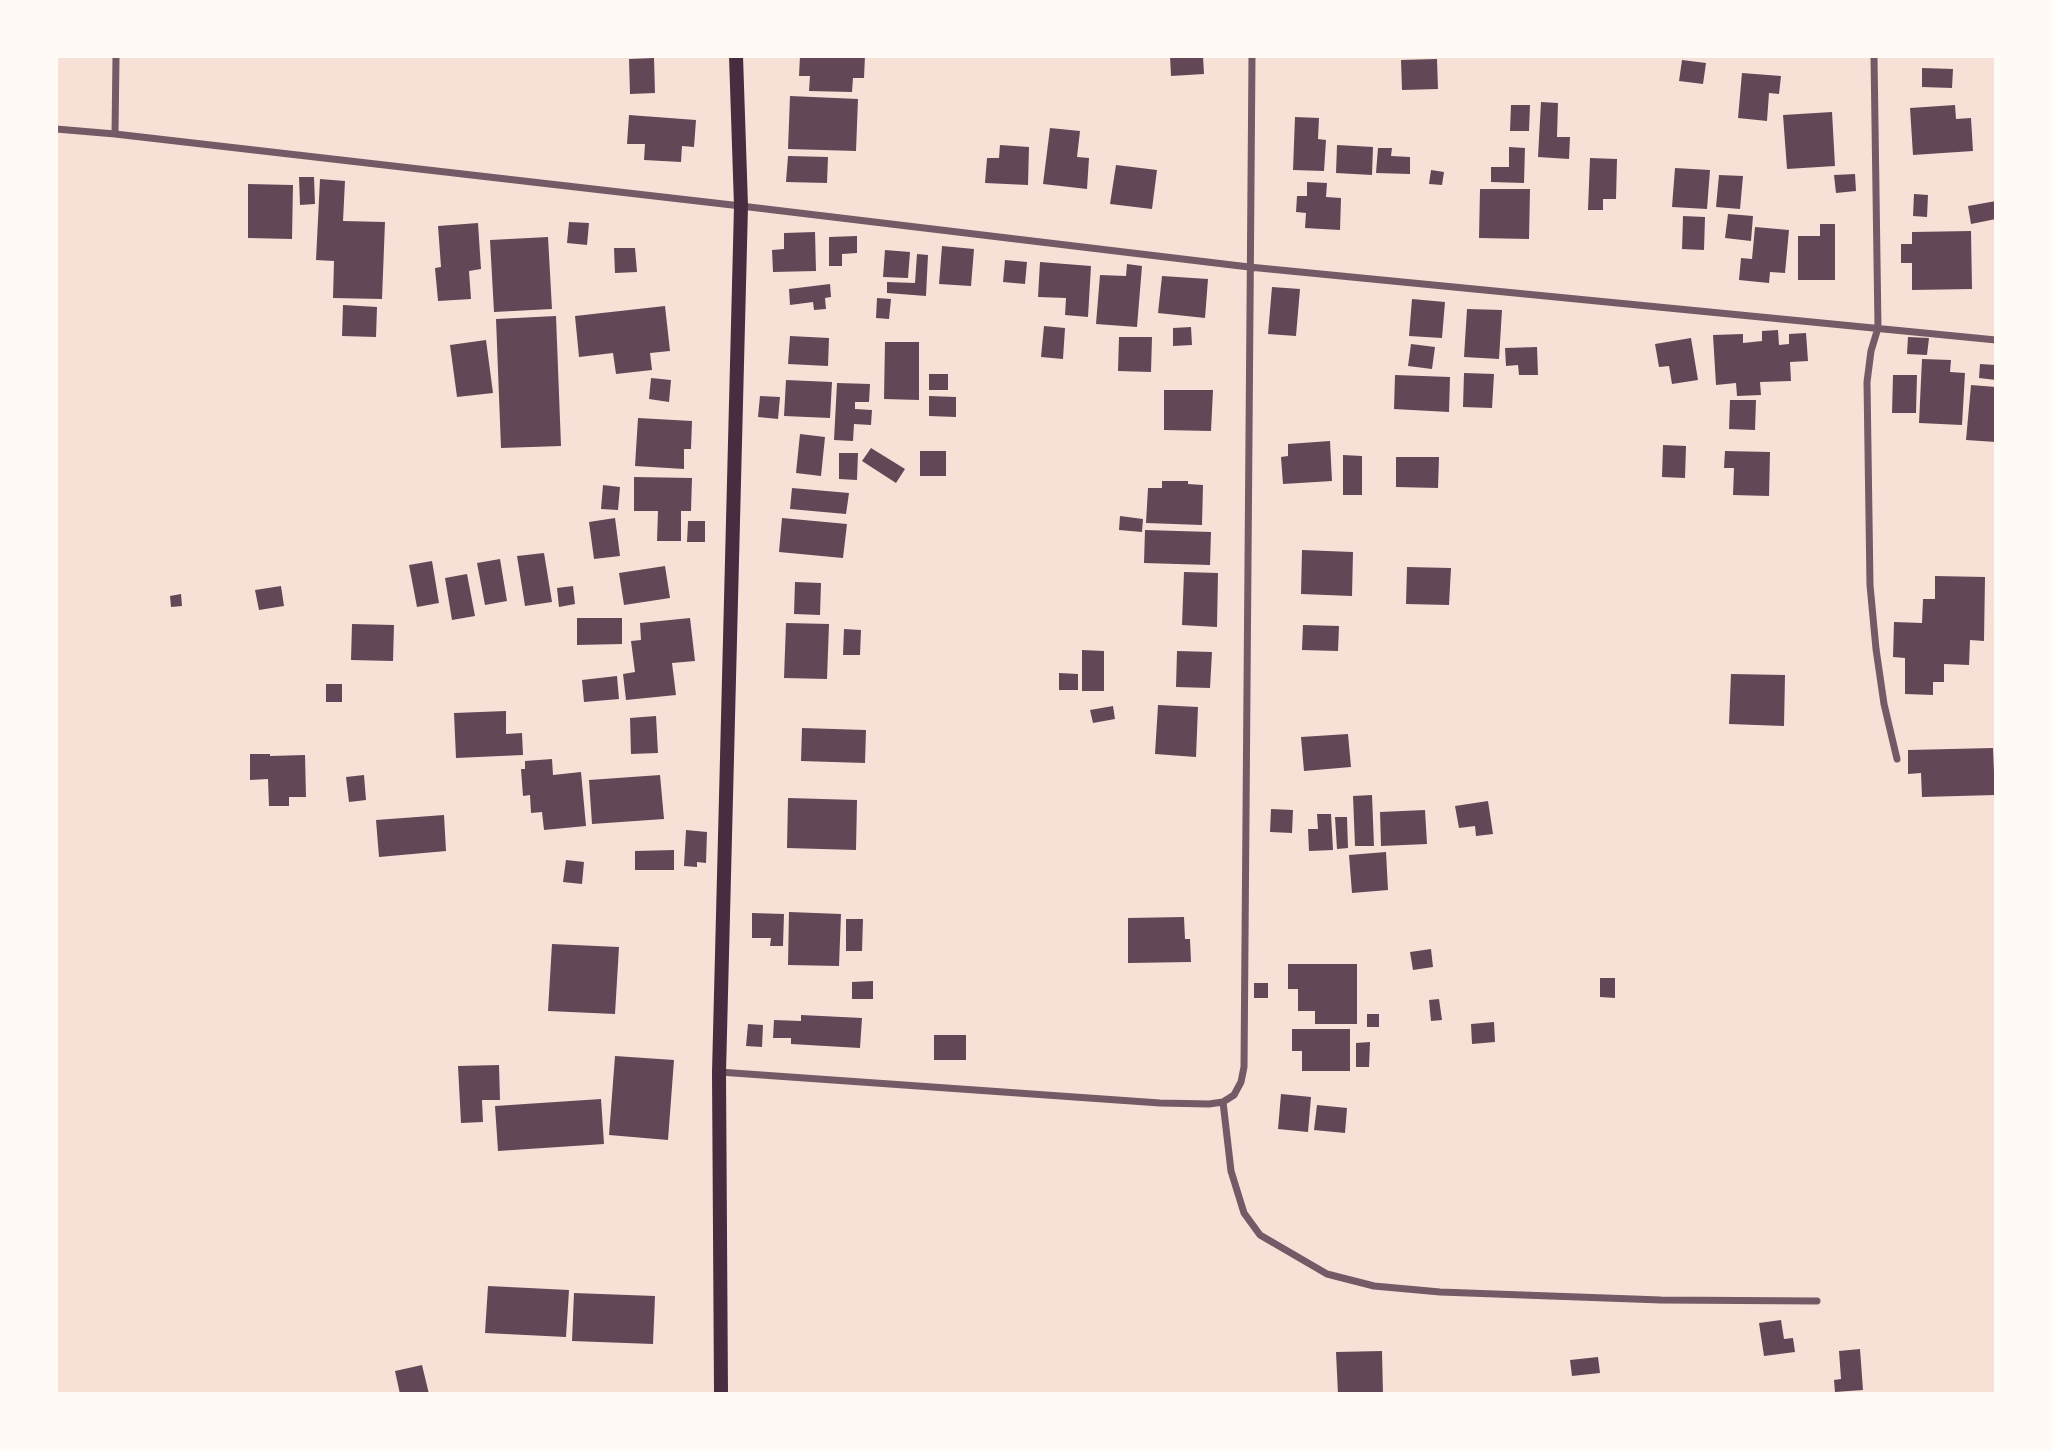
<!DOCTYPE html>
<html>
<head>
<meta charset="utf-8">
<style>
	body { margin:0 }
	#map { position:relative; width:2052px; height:1450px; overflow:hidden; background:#f7e1d7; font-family:"Titillium Web",sans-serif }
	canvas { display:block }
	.frame { position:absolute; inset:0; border:58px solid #fffaf5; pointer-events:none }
</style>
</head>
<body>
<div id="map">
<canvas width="2052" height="1450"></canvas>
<div class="frame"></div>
</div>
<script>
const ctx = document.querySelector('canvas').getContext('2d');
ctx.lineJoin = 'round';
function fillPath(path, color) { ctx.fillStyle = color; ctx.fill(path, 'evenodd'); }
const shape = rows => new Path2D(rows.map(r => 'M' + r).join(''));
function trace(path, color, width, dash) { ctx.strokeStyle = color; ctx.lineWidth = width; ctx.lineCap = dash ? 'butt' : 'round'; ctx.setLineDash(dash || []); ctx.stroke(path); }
fillPath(shape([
	[800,56,865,56,864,78,853,78,852,92,809,91,810,76,799,76],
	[1170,56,1203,56,1204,74,1171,76],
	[654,58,655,93,630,94,629,59],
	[1437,59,1438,89,1402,90,1401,60],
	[1682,60,1706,63,1703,84,1679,81],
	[1922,68,1953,69,1952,88,1922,87],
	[1742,73,1781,76,1779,94,1769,93,1767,121,1738,118],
	[790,96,858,99,856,151,788,149],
	[1541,102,1558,103,1557,137,1570,137,1569,159,1538,157],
	[1511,105,1530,105,1529,131,1510,131],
	[1955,105,1956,119,1971,118,1973,151,1913,155,1910,108],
	[1832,112,1835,166,1787,169,1783,115],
	[629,115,696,120,694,147,682,146,681,162,644,160,645,144,627,144],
	[1295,117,1319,118,1318,139,1326,140,1324,171,1293,170],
	[1050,128,1080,131,1077,157,1089,158,1087,189,1043,184],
	[1000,145,1029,147,1028,185,985,183,987,158,999,158],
	[1337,145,1373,147,1372,175,1336,173],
	[1509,147,1525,148,1524,183,1491,182,1491,167,1509,167],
	[1378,148,1392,148,1391,156,1410,157,1410,174,1376,173],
	[788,156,828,157,827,183,786,182],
	[1590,158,1617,159,1616,199,1603,199,1603,210,1588,210],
	[1116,165,1157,170,1152,209,1110,204],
	[1675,168,1710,170,1707,209,1672,207],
	[1431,170,1444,172,1442,185,1429,184],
	[1855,174,1856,191,1836,193,1834,175],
	[1719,175,1743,176,1740,209,1716,207],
	[299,177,314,177,315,204,300,205],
	[320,179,345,181,343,221,385,222,382,299,333,298,334,261,316,260],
	[1307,182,1327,183,1326,197,1341,198,1340,230,1305,228,1306,213,1296,212,1297,196,1307,196],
	[248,184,293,185,292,239,248,238],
	[1480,189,1530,189,1529,239,1479,238],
	[1914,194,1928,195,1927,217,1913,216],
	[1996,201,1996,219,1971,224,1968,206],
	[1728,214,1753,216,1751,241,1725,238],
	[1683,216,1705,217,1704,250,1682,249],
	[569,222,589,223,587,245,567,243],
	[478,223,481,269,469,271,471,299,438,301,435,268,441,267,438,226],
	[1820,224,1835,224,1835,280,1798,280,1798,236,1820,236],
	[1755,227,1789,230,1785,273,1770,272,1769,283,1739,280,1741,258,1752,259],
	[1971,231,1972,289,1912,290,1912,263,1901,263,1901,244,1912,244,1912,232],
	[815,232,816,271,773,272,772,250,784,249,784,233],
	[857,236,857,253,842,254,842,266,829,266,829,237],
	[548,237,552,309,494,312,490,240],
	[942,246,974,249,971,286,939,284],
	[614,248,635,248,637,272,615,273],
	[885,250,910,252,908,278,883,277],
	[917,254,928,255,926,296,887,293,887,282,915,283],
	[1005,260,1027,262,1025,284,1003,282],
	[1040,262,1091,266,1088,317,1065,315,1066,298,1038,297],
	[1127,264,1142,266,1137,327,1096,324,1100,275,1126,276],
	[1162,276,1208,279,1205,318,1158,313],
	[830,284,831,297,825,298,826,309,814,310,813,302,790,305,789,289],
	[1272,287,1300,289,1296,336,1268,334],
	[877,298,891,299,889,319,876,318],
	[1412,299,1445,302,1442,338,1409,336],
	[343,305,377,307,376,337,342,336],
	[665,306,670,351,650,353,652,370,616,374,613,353,579,357,575,316],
	[1467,309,1502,310,1499,359,1464,357],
	[556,316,561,446,501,448,496,319],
	[1044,326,1065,328,1063,359,1041,357],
	[1191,327,1192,345,1173,346,1173,328],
	[1778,330,1779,345,1789,344,1789,334,1806,333,1808,361,1790,362,1791,381,1760,382,1761,395,1737,396,1736,383,1716,385,1713,335,1743,334,1743,343,1762,341,1762,331],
	[790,336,829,338,828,366,788,364],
	[1119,337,1152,337,1151,372,1118,371],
	[1908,337,1929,338,1927,355,1907,354],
	[1691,338,1698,380,1672,384,1669,366,1659,367,1655,344],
	[486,340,493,393,457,397,450,345],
	[885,342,919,342,919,400,884,399],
	[1411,344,1435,347,1432,369,1408,366],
	[1537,347,1538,375,1519,375,1518,365,1506,366,1505,348],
	[1922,359,1951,360,1950,372,1965,373,1962,425,1919,423],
	[1980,364,1996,365,1996,380,1979,378],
	[1464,373,1494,374,1492,408,1463,407],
	[929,374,948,374,948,390,929,390],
	[1395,375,1450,377,1449,412,1394,409],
	[1893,375,1917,375,1916,413,1892,413],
	[651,378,671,380,669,402,649,399],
	[786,380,832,382,830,418,784,416],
	[837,383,870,384,869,402,855,402,855,409,872,410,871,425,854,424,853,441,834,440],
	[1971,385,1996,387,1996,442,1966,440],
	[1164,390,1213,390,1211,431,1164,430],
	[760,396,780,397,778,419,758,417],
	[929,396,956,397,956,417,929,416],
	[1730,400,1756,400,1755,430,1729,429],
	[638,418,692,421,691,449,684,449,684,469,635,466],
	[800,434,825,437,821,476,796,473],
	[1330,441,1332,481,1283,484,1281,457,1288,456,1288,444],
	[1663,445,1686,446,1685,478,1662,477],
	[871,448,905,469,896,483,862,461],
	[920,451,946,451,946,476,920,476],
	[1725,451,1770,452,1769,496,1733,495,1734,468,1724,468],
	[839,453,858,453,857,480,839,479],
	[1343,455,1362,456,1362,495,1343,495],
	[1396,457,1439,457,1438,488,1396,487],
	[634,477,692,478,691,511,681,511,681,541,657,541,658,511,634,511],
	[1162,481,1188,481,1188,484,1203,485,1202,525,1146,523,1148,488,1162,488],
	[603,485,620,487,618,510,601,509],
	[792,488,849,493,846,514,790,509],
	[1120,516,1143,519,1142,532,1119,530],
	[615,518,620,556,594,559,589,522],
	[782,518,847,524,843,558,779,552],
	[688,521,705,521,705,542,687,542],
	[1145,530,1211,532,1210,565,1144,563],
	[1302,550,1353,552,1352,596,1301,594],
	[544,553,552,602,525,606,517,556],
	[500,559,507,601,485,605,477,563],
	[432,561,439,603,417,607,409,565],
	[665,566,670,598,624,605,619,573],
	[1407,567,1451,568,1449,605,1406,604],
	[1184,572,1218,573,1217,627,1182,625],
	[467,574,475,616,452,620,445,578],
	[1935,576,1985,577,1984,641,1970,640,1969,665,1944,664,1944,682,1933,682,1933,695,1905,694,1905,658,1893,657,1894,622,1922,623,1923,599,1935,599],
	[795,582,821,583,820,615,794,614],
	[281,586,284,606,259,610,255,590],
	[573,586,575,604,559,607,557,588],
	[181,594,182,606,171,607,170,596],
	[577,618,622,618,622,644,577,645],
	[690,618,695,661,672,663,676,695,626,700,623,674,635,672,631,641,641,640,640,623],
	[786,623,829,624,827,679,784,678],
	[352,624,394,625,393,661,351,660],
	[1303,625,1339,626,1338,651,1302,650],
	[844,629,861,630,860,655,843,655],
	[1082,650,1104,651,1104,691,1082,691],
	[1177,651,1212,652,1210,688,1176,687],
	[1059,673,1078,674,1078,690,1059,690],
	[1731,674,1785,675,1784,726,1729,724],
	[617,676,619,699,584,702,582,680],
	[326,684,342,684,342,702,326,702],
	[1158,705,1198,707,1196,757,1155,754],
	[1113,706,1115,719,1093,723,1090,710],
	[506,711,506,734,522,733,523,755,456,758,454,713],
	[656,716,658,753,631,754,630,718],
	[802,728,866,730,865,763,801,761],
	[1348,734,1351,767,1304,771,1301,737],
	[1993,748,1995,795,1922,797,1921,773,1908,774,1908,750],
	[250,754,270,754,270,756,305,755,306,797,289,797,289,806,269,806,268,779,250,780],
	[552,759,553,775,581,772,586,826,544,830,542,812,531,813,530,795,523,796,521,769,525,769,525,761],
	[364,775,366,800,349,802,346,777],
	[660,775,664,819,592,824,589,780],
	[1372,795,1374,846,1355,846,1353,796],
	[788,798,857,800,856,850,787,848],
	[1488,801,1493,834,1476,836,1475,826,1459,828,1455,806],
	[1271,809,1293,810,1292,833,1270,832],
	[1425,810,1427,844,1381,846,1380,812],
	[1317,814,1331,814,1333,850,1309,851,1308,829,1318,829],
	[444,815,446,851,379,857,376,820],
	[1335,817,1347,817,1348,848,1337,849],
	[686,830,707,832,706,863,697,862,697,867,684,866],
	[674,850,674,870,635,870,635,851],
	[1386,852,1388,890,1352,893,1349,855],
	[566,860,584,862,582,884,563,882],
	[789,912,841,914,839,966,788,965],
	[752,913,784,914,783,946,770,946,771,938,752,938],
	[1184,917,1185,939,1190,939,1191,962,1128,963,1128,918],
	[846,919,863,919,862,951,846,951],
	[552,944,619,947,615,1014,548,1011],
	[1431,949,1433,967,1413,970,1410,952],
	[1288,964,1357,964,1357,1024,1315,1024,1315,1011,1298,1011,1298,989,1288,989],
	[1600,978,1615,978,1615,998,1600,997],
	[873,981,873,999,852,999,852,982],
	[1254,983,1268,983,1268,998,1254,998],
	[1439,999,1442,1020,1431,1021,1429,1000],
	[1367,1014,1379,1014,1379,1027,1367,1027],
	[801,1015,862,1018,860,1048,791,1044,791,1038,773,1038,774,1020,801,1021],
	[1494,1022,1495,1042,1472,1044,1471,1024],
	[748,1024,763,1025,762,1047,746,1046],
	[1292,1029,1350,1029,1350,1071,1302,1071,1302,1051,1292,1051],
	[934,1035,966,1035,966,1060,934,1060],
	[1370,1042,1369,1067,1356,1067,1356,1043],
	[615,1056,674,1060,668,1140,609,1135],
	[499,1065,500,1100,482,1100,483,1122,461,1123,458,1066],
	[1281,1094,1311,1097,1308,1132,1278,1129],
	[601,1099,604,1144,498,1151,495,1106],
	[1317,1105,1347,1108,1345,1133,1314,1130],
	[488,1286,569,1290,566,1337,485,1333],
	[574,1293,655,1296,653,1344,572,1341],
	[1781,1320,1784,1339,1793,1338,1795,1352,1764,1356,1759,1323],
	[1860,1349,1863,1390,1835,1392,1834,1380,1841,1379,1839,1351],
	[1382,1351,1383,1394,1338,1394,1336,1352],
	[1598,1357,1600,1373,1572,1376,1570,1360],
	[422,1365,429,1394,400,1394,395,1371]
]), '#644757');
trace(shape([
	[1874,56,1878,328,1871,351,1867,382,1870,585,1876,649,1884,704,1897,759],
	[56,129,115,134,741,206,1249,267,1996,340],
	[115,134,116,56],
	[719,1072,1160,1103,1209,1104,1223,1102,1234,1095,1241,1082,1244,1067,1252,56],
	[1223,1102,1231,1171,1244,1213,1260,1235,1327,1274,1374,1286,1440,1292,1661,1300,1817,1301]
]), '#755966', 7);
trace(shape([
	[721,1394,719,1072,741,206,736,56]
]), '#4a2c40', 14);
</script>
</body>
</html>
